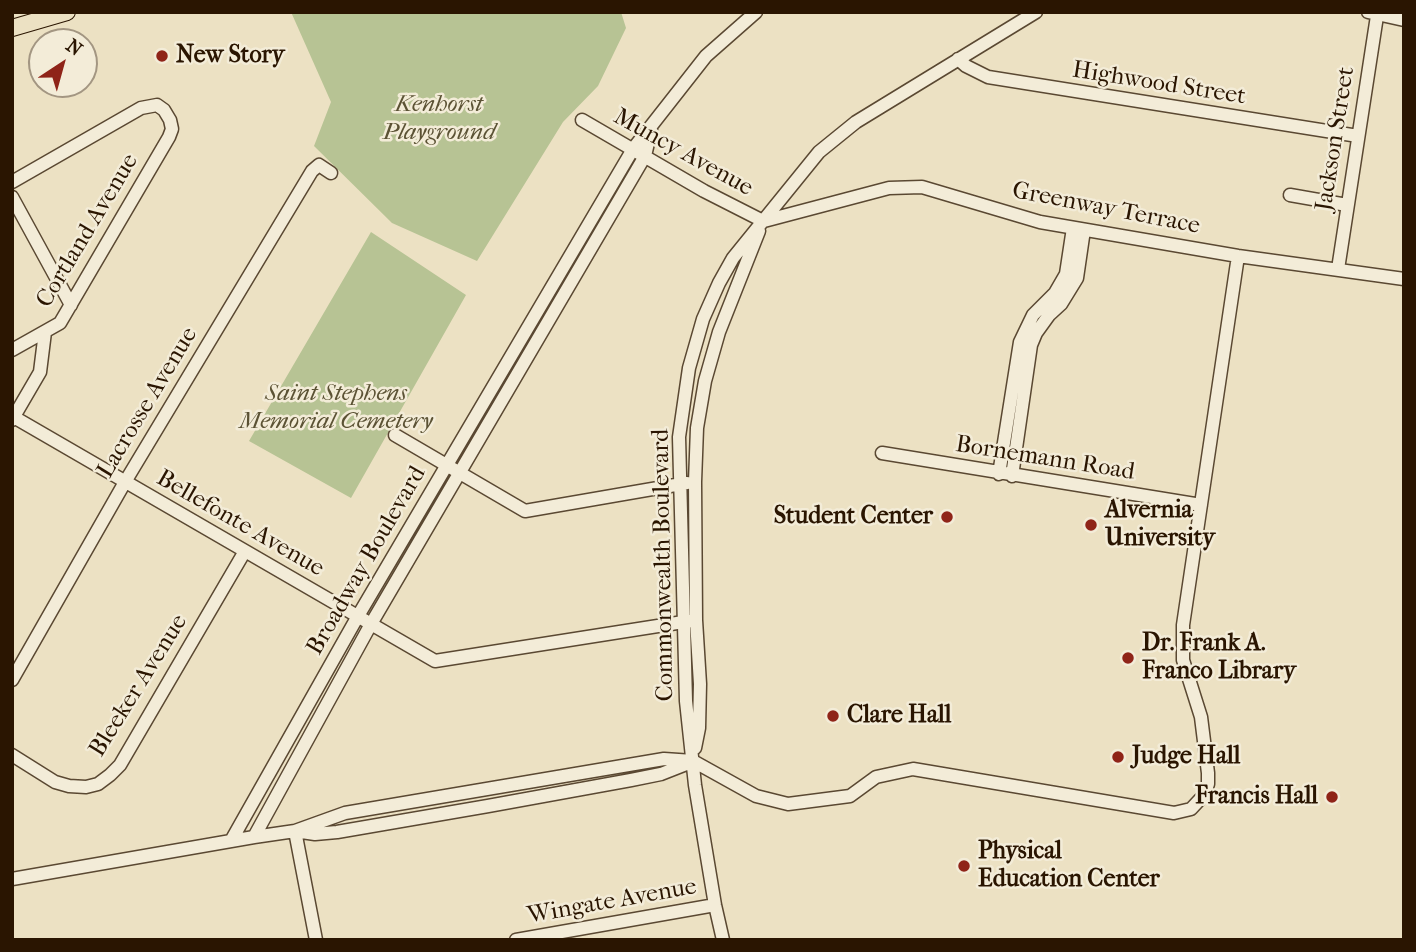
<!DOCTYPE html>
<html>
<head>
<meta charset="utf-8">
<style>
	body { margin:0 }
	#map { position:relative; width:1416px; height:952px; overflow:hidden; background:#ece1c3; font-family:"IM FELL French Canon",serif }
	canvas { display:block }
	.frame { position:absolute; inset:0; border:14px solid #2a1501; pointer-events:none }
	.north { position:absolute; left:28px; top:28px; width:70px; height:70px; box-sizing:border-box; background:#f3ecd8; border:2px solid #a39682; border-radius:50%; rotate:36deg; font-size:19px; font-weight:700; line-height:28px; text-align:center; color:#2a1501 }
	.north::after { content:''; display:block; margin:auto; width:24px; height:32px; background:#8f2418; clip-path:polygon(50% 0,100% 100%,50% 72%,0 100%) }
</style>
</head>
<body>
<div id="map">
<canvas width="1416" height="952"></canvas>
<div class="frame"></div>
<div class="north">N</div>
</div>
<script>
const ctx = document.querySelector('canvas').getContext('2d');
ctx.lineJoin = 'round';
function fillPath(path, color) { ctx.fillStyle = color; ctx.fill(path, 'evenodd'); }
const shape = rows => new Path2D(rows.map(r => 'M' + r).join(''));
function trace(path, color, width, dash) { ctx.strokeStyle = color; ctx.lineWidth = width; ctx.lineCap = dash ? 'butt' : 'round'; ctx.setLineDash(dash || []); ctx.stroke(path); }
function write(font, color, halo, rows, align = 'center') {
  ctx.font = font + ' "IM FELL French Canon",serif'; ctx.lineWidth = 5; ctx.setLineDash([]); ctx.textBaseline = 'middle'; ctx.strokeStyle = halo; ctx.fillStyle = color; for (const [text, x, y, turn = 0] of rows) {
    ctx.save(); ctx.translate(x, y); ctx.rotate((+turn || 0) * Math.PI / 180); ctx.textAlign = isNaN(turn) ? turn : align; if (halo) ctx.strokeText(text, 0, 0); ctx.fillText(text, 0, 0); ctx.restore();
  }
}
fillPath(shape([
	[291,12,621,12,626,28,598,86,563,122,477,261,392,223,314,146,331,102],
	[371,232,466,295,351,498,249,441]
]), '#b7c394');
const minor = shape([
	[1368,12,1404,20],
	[958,59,966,66,988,77,1358,136],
	[582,120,704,191,763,221],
	[12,182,141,108,157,105,164,110,170,120,172,129,169,137,60,323,12,350],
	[1290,195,1347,205],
	[12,197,71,305],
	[764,221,889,188,922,187,1040,222,1238,256,1404,279],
	[1338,269,1377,16],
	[12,416,435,661,696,620],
	[12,420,40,372,45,332],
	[395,435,525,511,687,483],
	[882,453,1201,505],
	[999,474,1020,342,1033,315,1055,293,1066,274,1073,228],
	[1012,476,1031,345,1036,333,1049,315,1061,304,1077,278,1084,230],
	[12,680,125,482,312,171,319,165,331,173],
	[695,748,699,728,700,684,696,620,695,482,697,428,705,381,719,332,759,231],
	[12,755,55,782,69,786,86,787,98,784,110,775,120,765,245,551],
	[295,831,345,813,664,759,693,761,756,796,788,804,850,796,876,777,913,769,1174,813,1191,809,1204,795,1208,784,1208,773,1201,717,1183,660,1183,625,1238,256],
	[295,831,316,940],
	[254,837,371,624,645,156,651,130],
	[231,841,358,616,633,149,706,56,756,12],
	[12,879,254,837,295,831,315,834,337,832,488,806,631,780,661,774,689,763],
	[516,940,715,905],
	[723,940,715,905,695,785,686,701,679,437,689,368,703,319,719,283,733,258,819,152,856,122,1036,12]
]);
const major = shape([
	[12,28,67,12]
]);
trace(minor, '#5a4832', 15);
trace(major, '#2a1501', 18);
trace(minor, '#f3ecd8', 12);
trace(major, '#ece1c3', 16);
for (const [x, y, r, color] of [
	[162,56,7,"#8f2418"],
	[947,517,7,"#8f2418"],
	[1091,525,7,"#8f2418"],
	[1128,658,7,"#8f2418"],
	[833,716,7,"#8f2418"],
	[1118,757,7,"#8f2418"],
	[1332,797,7,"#8f2418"],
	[964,866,7,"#8f2418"]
]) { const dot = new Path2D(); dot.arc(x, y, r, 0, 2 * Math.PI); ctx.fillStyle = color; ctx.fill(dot); trace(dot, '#f3ecd8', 2.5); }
write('bold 24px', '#2a1501', '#f3ecd8', [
	["New Story",176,56],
	["Alvernia",1105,511],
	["University",1105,539],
	["Student Center",933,517,"right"],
	["Dr. Frank A.",1142,644],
	["Franco Library",1142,672],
	["Clare Hall",847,716],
	["Judge Hall",1132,757],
	["Francis Hall",1318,797,"right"],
	["Physical",978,852],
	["Education Center",978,880]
], 'left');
write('24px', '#2a1501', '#f3ecd8', [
	["Highwood Street",1159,84,9],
	["Jackson Street",1336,139,-81],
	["Muncy Avenue",683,153,29],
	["Greenway Terrace",1106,209,11],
	["Cortland Avenue",88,231,-59],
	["Lacrosse Avenue",148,403,-59],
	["Bornemann Road",1045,459,9],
	["Bellefonte Avenue",240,524,30],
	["Broadway Boulevard",367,561,-60],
	["Commonwealth Boulevard",664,565,-91],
	["Bleeker Avenue",139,686,-58],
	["Wingate Avenue",612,902,-10]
]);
write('italic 24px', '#5b5234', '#f3ecd8', [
	["Kenhorst",439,105],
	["Playground",439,133],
	["Saint Stephens",336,394],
	["Memorial Cemetery",336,422]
]);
</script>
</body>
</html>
